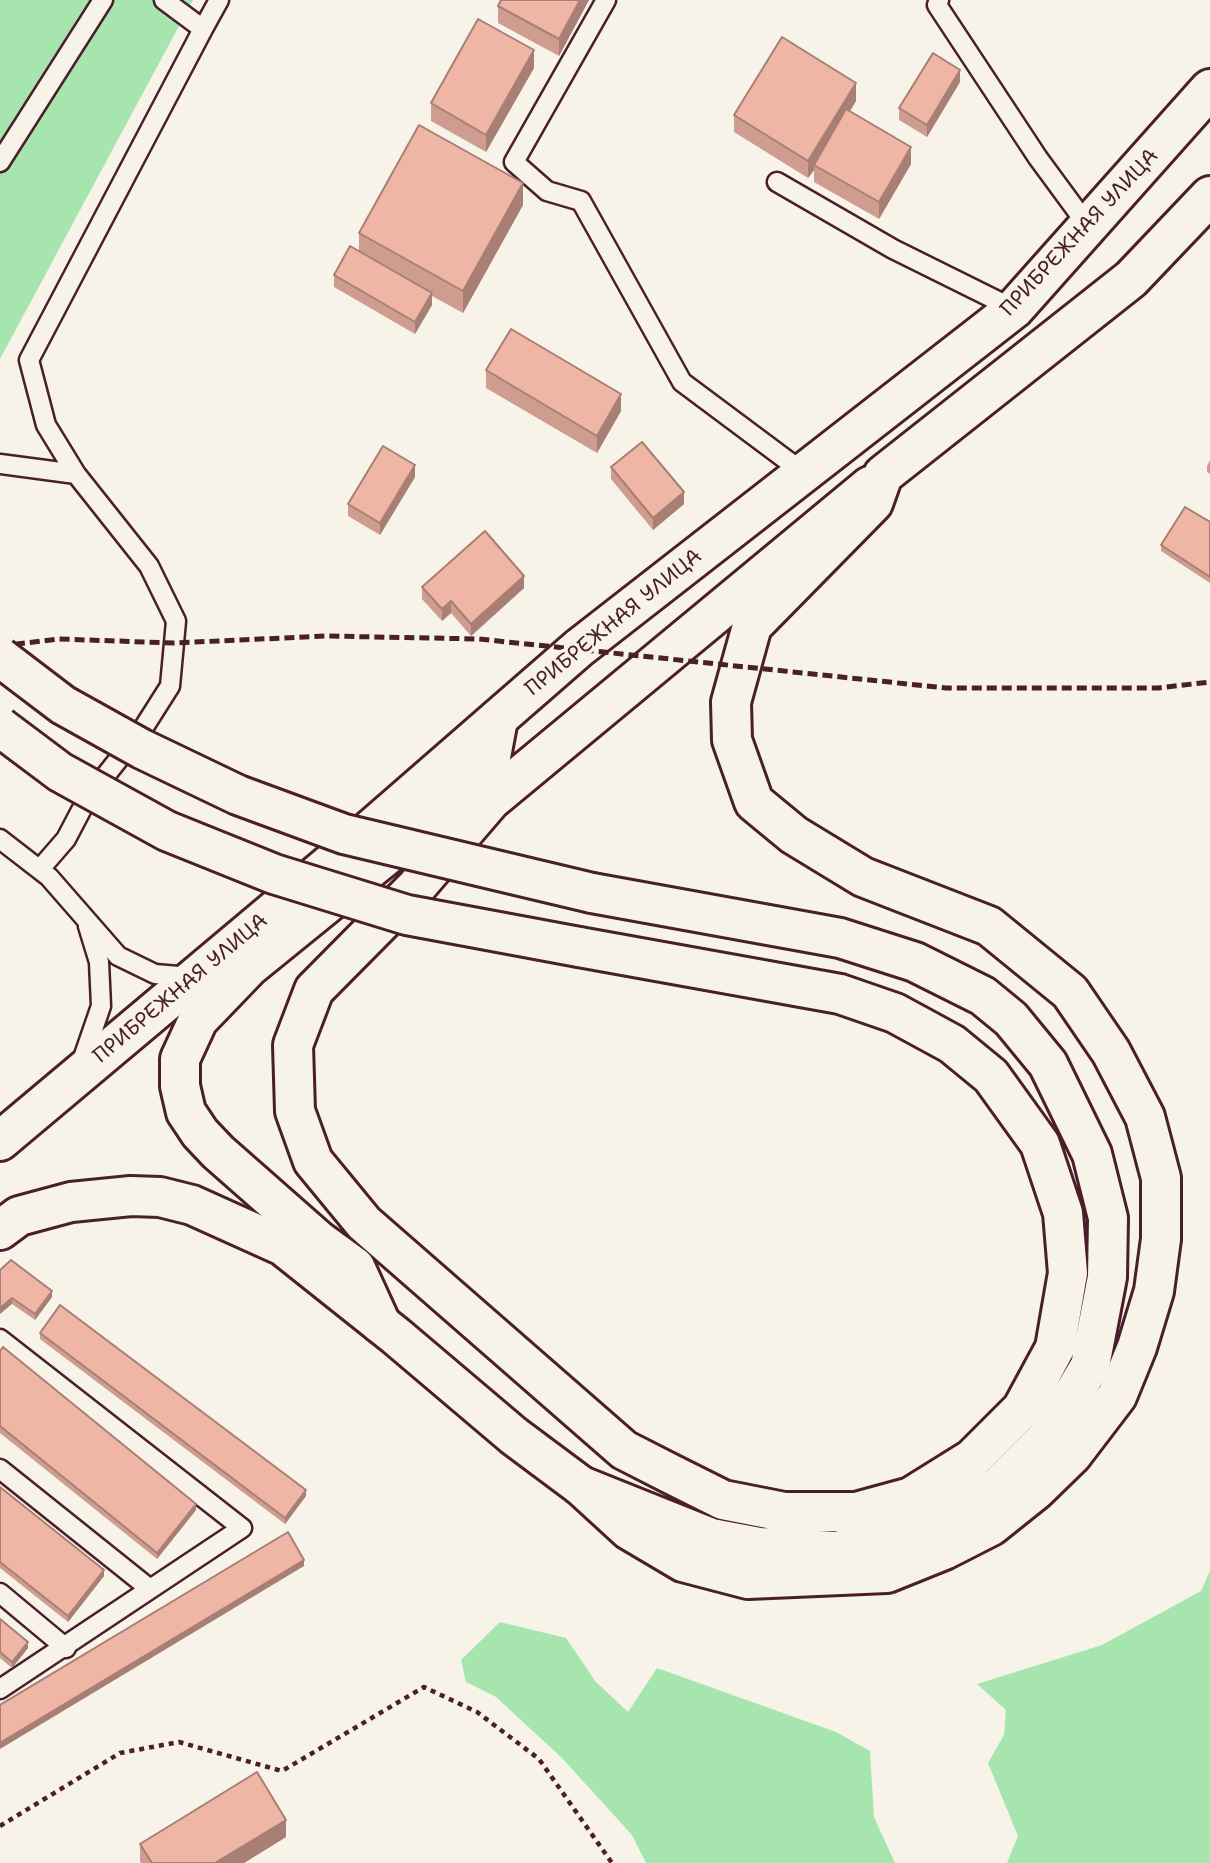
<!DOCTYPE html>
<html>
<head>
<meta charset="utf-8">
<style>
	body { margin:0 }
	canvas { display:block; background:#f7f3e8 }
</style>
</head>
<body>
<canvas width="1210" height="1863"></canvas>
<script>
const ctx = document.querySelector('canvas').getContext('2d');
ctx.lineJoin = 'round';
function fillPath(path, color) { ctx.fillStyle = color; ctx.fill(path, 'evenodd'); }
const shape = rows => new Path2D(rows.map(r => 'M' + r).join(''));
function trace(path, color, width, dash) { ctx.strokeStyle = color; ctx.lineWidth = width; ctx.lineCap = dash ? 'butt' : 'round'; ctx.setLineDash(dash || []); ctx.stroke(path); }
function write(font, color, halo, rows, align = 'center') {
  ctx.font = font + ' "Shantell Sans",sans-serif'; ctx.lineWidth = 7; ctx.setLineDash([]); ctx.textBaseline = 'middle'; ctx.strokeStyle = halo; ctx.fillStyle = color; for (const [text, x, y, turn = 0] of rows) {
    ctx.save(); ctx.translate(x, y); ctx.rotate((+turn || 0) * Math.PI / 180); ctx.textAlign = isNaN(turn) ? turn : align; if (halo) ctx.strokeText(text, 0, 0); ctx.fillText(text, 0, 0); ctx.restore();
  }
}
fillPath(shape([
	[0,0,193,0,0,359],
	[1210,1571,1210,1863,1007,1863,1018,1836,988,1763,1004,1735,1006,1710,977,1684,1102,1645,1201,1591],
	[500,1622,566,1638,596,1682,628,1712,657,1668,836,1732,870,1751,874,1817,895,1863,646,1863,632,1835,562,1758,496,1697,466,1682,461,1660]
]), '#a6e5ae');
const service = shape([
	[164,0,203,29,219,0],
	[606,0,514,162,547,191,581,201,682,382,804,473],
	[939,0,937,5,1038,158,1088,226],
	[0,162,103,0],
	[777,182,893,249,1014,309],
	[0,464,76,474,46,425,29,360,203,29],
	[0,839,49,877,118,956,155,974,190,977],
	[40,869,66,839,87,799,144,727,170,686,174,643,176,621,149,566,76,474],
	[82,1061,101,1006,99,962,88,926],
	[0,1339,242,1528,0,1689],
	[0,1469,150,1589],
	[0,1593,66,1648]
]);
const tertiary = shape([
	[579,947,840,994,895,1013,952,1044,991,1076,1040,1144,1063,1213,1068,1273,1055,1348,1022,1409,972,1459,911,1497,856,1512,784,1512,723,1500,671,1474,624,1450,364,1223,313,1161,295,1111,293,1045,314,990,417,886,491,800,870,486],
	[381,1324,355,1267,318,1240,218,1152,200,1133,186,1112,180,1086,180,1059,198,1020,249,967,488,773,498,719],
	[581,1486,711,1538,759,1547,837,1551,933,1524,997,1488,1047,1438,1090,1366,1107,1277,1108,1218,1092,1154,1048,1064,1011,1019,983,996,915,962,840,938,592,893]
]);
const secondary = shape([
	[0,1141,362,837,579,648,1014,309,1210,89],
	[0,1230,19,1216,71,1202,131,1196,160,1197,192,1205,283,1246,396,1336,514,1436,581,1486,629,1530,683,1562,748,1579,887,1573,944,1550,991,1526,1036,1490,1072,1455,1117,1396,1137,1347,1154,1291,1161,1239,1161,1178,1145,1117,1111,1052,1070,992,989,926,863,877,794,835,754,802,732,740,731,702,752,626,873,503,883,475,1131,279,1210,196]
]);
trace(service, '#4a1f2b', 23);
trace(tertiary, '#4a1f2b', 44);
trace(secondary, '#4a1f2b', 44);
trace(shape([
	[0,1826,120,1753,179,1742,282,1771,424,1687,477,1712,539,1759,612,1863]
]), '#4a1f2b', 4.5, [5, 5]);
trace(service, '#f7f3e8', 18);
trace(tertiary, '#f7f3e8', 38);
trace(secondary, '#f7f3e8', 38);
trace(shape([
	[0,646,59,639,174,643,327,636,479,639,946,688,1158,688,1210,682]
]), '#4a1f2b', 5, [10, 5]);
const tertiaryBridge = shape([
	[0,657,63,705,142,749,238,795,344,834,592,893],
	[0,727,60,772,167,831,274,874,407,915,579,947]
]);
trace(tertiaryBridge, '#4a1f2b', 44, []);
trace(tertiaryBridge, '#f7f3e8', 38);
fillPath(shape([
	[589,0,559,56,498,23,498,6],
	[534,68,486,152,431,121,431,103],
	[960,82,927,137,899,120,899,108],
	[856,101,850,111,911,164,879,219,814,182,814,170,808,178,734,132,734,115],
	[523,205,463,313,432,296,432,305,415,334,334,287,334,275,359,251,359,233],
	[486,370,621,411,597,453,486,388],
	[1210,460,1210,474,1207,472,1207,466],
	[611,467,684,504,653,530,611,479],
	[415,477,380,535,348,516,348,504],
	[1210,522,1210,583,1161,551,1161,545],
	[422,587,524,588,471,636,451,613,442,621,422,599],
	[0,1270,52,1297,35,1320,12,1304],
	[40,1333,306,1496,285,1524,40,1339],
	[0,1351,196,1510,157,1559,0,1433],
	[0,1487,104,1576,68,1622,0,1568],
	[0,1619,28,1648,12,1668,0,1658],
	[286,1837,244,1863,141,1863,140,1861,140,1844]
]), '#ce9d8f');
fillPath(shape([
	[580,0,589,0,559,56,559,39],
	[534,50,534,68,486,152,486,135],
	[960,70,960,82,927,137,927,125],
	[856,83,856,101,816,166,814,165,814,170,808,178,808,161],
	[911,147,911,164,879,219,879,202],
	[523,183,523,205,463,313,463,291],
	[432,293,432,305,415,334,415,322],
	[621,394,621,411,597,453,597,436],
	[415,465,415,477,380,535,380,523],
	[684,492,684,504,653,530,653,518],
	[524,576,524,588,471,636,471,624],
	[451,601,451,613,442,621,442,609],
	[52,1291,52,1297,35,1320,35,1314],
	[12,1298,12,1304,0,1314,0,1308],
	[306,1490,306,1496,285,1524,285,1518],
	[196,1504,196,1510,157,1559,157,1553],
	[304,1560,304,1566,0,1749,0,1743],
	[104,1570,104,1576,68,1622,68,1616],
	[28,1642,28,1648,12,1668,12,1662],
	[286,1820,286,1837,244,1863,215,1863]
]), '#a77f74');
const building = shape([
	[501,0,580,0,559,39,498,6,501,0],
	[478,19,534,50,486,135,431,103,478,19],
	[782,37,856,83,808,161,734,115,782,37],
	[933,53,960,70,927,125,899,108,933,53],
	[846,109,911,147,879,202,814,165,846,109],
	[419,125,523,183,463,291,359,233,419,125],
	[350,246,432,293,415,322,334,275,350,246],
	[511,329,621,394,597,436,486,370,511,329],
	[642,442,684,492,653,518,611,467,642,442],
	[383,446,415,465,380,523,348,504,383,446],
	[1185,507,1210,522,1210,577,1161,545,1185,507],
	[485,531,524,576,471,624,451,601,442,609,422,587,485,531],
	[11,1260,52,1291,35,1314,12,1298,0,1308,0,1270,11,1260],
	[60,1305,306,1490,285,1518,40,1333,60,1305],
	[3,1347,196,1504,157,1553,0,1426,0,1351,3,1347],
	[0,1487,104,1570,68,1616,0,1562,0,1487],
	[288,1532,304,1560,0,1743,0,1705,288,1532],
	[0,1619,28,1642,12,1662,0,1652,0,1619],
	[257,1772,286,1820,215,1863,152,1863,140,1844,257,1772]
]);
fillPath(building, '#efb6a6');
trace(building, '#a77f74', 2);
write('21px', '#4a1f2b', '#f7f3e8', [
	["ПРИБРЕЖНАЯ УЛИЦА",1080,233,-47],
	["ПРИБРЕЖНАЯ УЛИЦА",614,623,-39],
	["ПРИБРЕЖНАЯ УЛИЦА",181,989,-40]
]);
</script>
</body>
</html>
